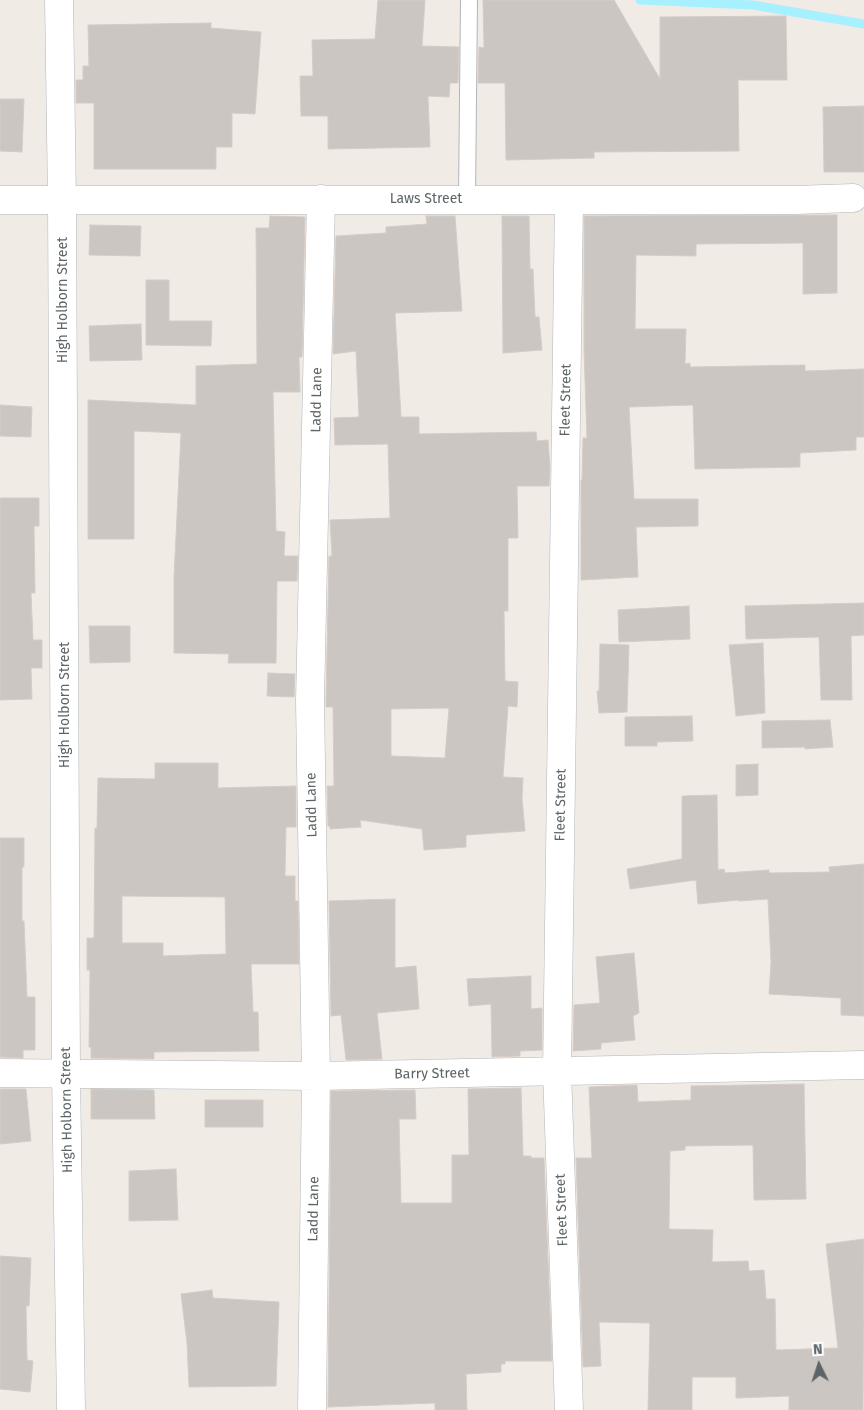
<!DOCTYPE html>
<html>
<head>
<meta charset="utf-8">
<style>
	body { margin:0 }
	#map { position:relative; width:864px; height:1410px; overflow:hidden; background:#f1ebe6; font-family:"Fira Sans",sans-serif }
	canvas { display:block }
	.north { position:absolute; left:794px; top:1340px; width:50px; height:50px; -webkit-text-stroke:4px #fff; paint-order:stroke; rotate:356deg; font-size:14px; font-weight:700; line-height:20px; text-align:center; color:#5d6467 }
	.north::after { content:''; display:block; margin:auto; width:18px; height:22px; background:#5d6467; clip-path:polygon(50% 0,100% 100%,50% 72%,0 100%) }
</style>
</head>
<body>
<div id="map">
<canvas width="864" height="1410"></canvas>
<div class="north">N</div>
</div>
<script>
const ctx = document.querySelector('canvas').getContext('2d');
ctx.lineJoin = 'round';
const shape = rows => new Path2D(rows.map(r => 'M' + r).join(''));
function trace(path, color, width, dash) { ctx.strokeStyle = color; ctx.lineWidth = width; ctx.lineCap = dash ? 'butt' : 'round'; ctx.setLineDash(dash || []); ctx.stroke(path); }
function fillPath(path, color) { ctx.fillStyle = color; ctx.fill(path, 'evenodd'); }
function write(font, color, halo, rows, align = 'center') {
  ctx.font = font + ' "Fira Sans",sans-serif'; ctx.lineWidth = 4.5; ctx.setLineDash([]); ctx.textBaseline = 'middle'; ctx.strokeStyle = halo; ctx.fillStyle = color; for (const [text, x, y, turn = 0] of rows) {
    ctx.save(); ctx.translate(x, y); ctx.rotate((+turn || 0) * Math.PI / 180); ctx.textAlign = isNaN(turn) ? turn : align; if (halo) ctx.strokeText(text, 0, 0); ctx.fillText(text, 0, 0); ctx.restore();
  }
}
trace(shape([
	[640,0,753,5,864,24]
]), '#a7f0ff', 9);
const building = shape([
	[378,0,425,0,422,46,459,47,458,83,450,83,449,97,428,96,430,147,328,149,328,116,301,116,300,76,313,76,312,40,375,39,378,0],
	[483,0,614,0,660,79,660,17,786,16,787,80,738,80,739,151,594,152,594,158,506,160,505,83,478,83,479,47,484,48,483,0],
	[211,23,211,28,261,32,255,114,232,113,232,147,216,147,216,169,94,169,94,103,76,103,76,80,83,80,83,66,89,66,88,25,211,23],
	[0,99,24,99,22,152,0,151,0,99],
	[864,106,864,172,824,172,823,107,864,106],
	[837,215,837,293,803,294,803,243,696,244,696,256,636,255,635,329,686,329,685,364,690,363,690,367,805,365,805,371,864,369,864,437,856,437,856,450,800,453,800,467,695,469,693,405,629,407,634,499,698,499,698,526,636,527,638,577,581,580,581,480,582,480,583,438,587,438,584,350,584,216,837,215],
	[270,216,305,217,302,357,299,357,300,392,273,392,276,531,285,532,284,556,298,556,297,581,277,581,276,663,228,663,229,654,174,653,174,577,181,433,134,431,134,539,88,539,88,400,196,405,196,366,257,364,256,228,269,228,270,216],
	[426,216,455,216,462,311,395,313,401,417,419,417,419,434,536,432,537,441,548,440,550,467,549,486,517,486,518,538,508,538,508,611,504,611,505,681,518,682,517,707,508,706,503,777,523,778,522,798,525,831,466,835,466,847,424,850,422,829,360,820,361,827,330,829,330,826,328,826,327,786,334,786,333,707,326,707,326,701,329,556,332,556,330,520,390,518,388,444,335,445,334,418,359,417,356,351,333,354,336,236,386,233,386,227,427,224,426,216],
	[449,708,445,758,391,756,391,709,449,708],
	[502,216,529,216,530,269,533,269,535,317,539,317,542,350,503,353,502,216],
	[90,225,141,226,140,256,89,255,90,225],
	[146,280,169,280,169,321,212,321,211,346,146,345,146,280],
	[141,324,142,360,90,361,89,326,141,324],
	[0,405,32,407,31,437,0,436,0,405],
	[0,498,39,498,39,526,34,526,35,593,31,593,33,640,42,640,42,668,31,668,32,699,0,700,0,498],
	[864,603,864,635,851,636,852,700,821,700,819,637,746,639,745,606,864,603],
	[689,606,690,639,619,642,618,610,689,606],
	[89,626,130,626,130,662,90,663,89,626],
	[763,643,765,713,736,716,729,645,763,643],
	[600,644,629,645,627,712,599,713,597,691,599,691,600,644],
	[268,673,295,674,294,697,267,696,268,673],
	[692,716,693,741,657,742,657,746,625,746,625,717,692,716],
	[830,720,833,747,805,749,805,747,762,748,762,721,830,720],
	[155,763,218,763,218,788,296,786,296,827,286,827,285,876,295,876,295,901,298,901,299,964,251,964,253,1012,258,1012,259,1051,154,1052,154,1059,91,1058,91,1047,89,1047,90,970,87,970,87,938,94,938,95,828,97,828,98,778,155,779,155,763],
	[122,896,225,897,226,954,163,956,163,943,122,943,122,896],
	[758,764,758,795,736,796,736,765,758,764],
	[717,795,718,870,724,869,725,873,769,870,769,873,830,872,829,867,864,864,864,1016,841,1015,841,998,769,994,771,962,768,899,739,901,739,900,698,904,696,880,630,889,627,869,682,859,682,796,717,795],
	[0,838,24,838,24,867,22,867,22,921,24,921,27,997,35,997,35,1050,23,1050,23,1058,0,1057,0,838],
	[395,899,395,968,416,966,419,1009,377,1013,382,1059,346,1060,341,1015,331,1016,329,901,395,899],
	[634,953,639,1013,633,1016,635,1040,601,1043,601,1049,573,1051,574,1005,600,1003,596,957,634,953],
	[531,976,531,1009,542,1008,542,1050,520,1051,520,1056,492,1057,491,1004,469,1006,467,979,531,976],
	[804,1084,806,1199,754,1200,753,1145,685,1146,685,1150,670,1151,669,1229,713,1230,712,1262,748,1261,749,1271,764,1270,766,1299,775,1299,776,1350,838,1348,826,1244,864,1239,863,1410,789,1410,789,1396,736,1398,736,1377,692,1377,692,1410,648,1410,650,1323,599,1322,601,1366,583,1367,576,1158,592,1158,589,1087,637,1085,638,1102,691,1100,691,1086,804,1084],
	[521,1088,523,1156,531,1156,531,1158,544,1158,552,1361,505,1361,505,1364,501,1364,501,1372,466,1374,467,1410,435,1410,435,1403,328,1407,331,1091,415,1090,416,1119,399,1119,401,1203,452,1203,452,1155,469,1155,468,1089,521,1088],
	[0,1089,26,1089,31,1141,0,1144,0,1089],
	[91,1089,154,1090,155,1119,91,1119,91,1089],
	[205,1100,263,1100,263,1127,205,1127,205,1100],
	[176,1169,178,1220,129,1221,129,1171,176,1169],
	[0,1256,31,1258,29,1306,26,1306,27,1360,33,1361,30,1392,0,1389,0,1256],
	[212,1290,213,1298,279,1302,276,1386,189,1387,187,1343,181,1294,212,1290]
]);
fillPath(building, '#ccc6c3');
trace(building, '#d6cbc4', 1);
const lane = shape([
	[467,199,469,0]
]);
const street = shape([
	[59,0,62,200,66,1073,71,1410],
	[0,200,795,200,853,198],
	[569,200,557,1071,569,1410],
	[0,1073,316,1076,864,1065],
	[312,1410,316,1076,310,701,321,199]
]);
trace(lane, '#b1b6b9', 18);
trace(street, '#b1b6b9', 29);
trace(lane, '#fff', 16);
trace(street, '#fff', 28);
write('14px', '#5d6467', '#fff', [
	["Laws Street",426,199],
	["High Holborn Street",63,300,-90],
	["Ladd Lane",317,400,-89],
	["Fleet Street",566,400,-89],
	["High Holborn Street",65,705,-90],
	["Ladd Lane",312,805,-91],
	["Fleet Street",561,805,-89],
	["Barry Street",432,1074,-1],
	["High Holborn Street",67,1110,-91],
	["Ladd Lane",314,1209,-89],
	["Fleet Street",562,1210,-92]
]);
</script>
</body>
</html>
